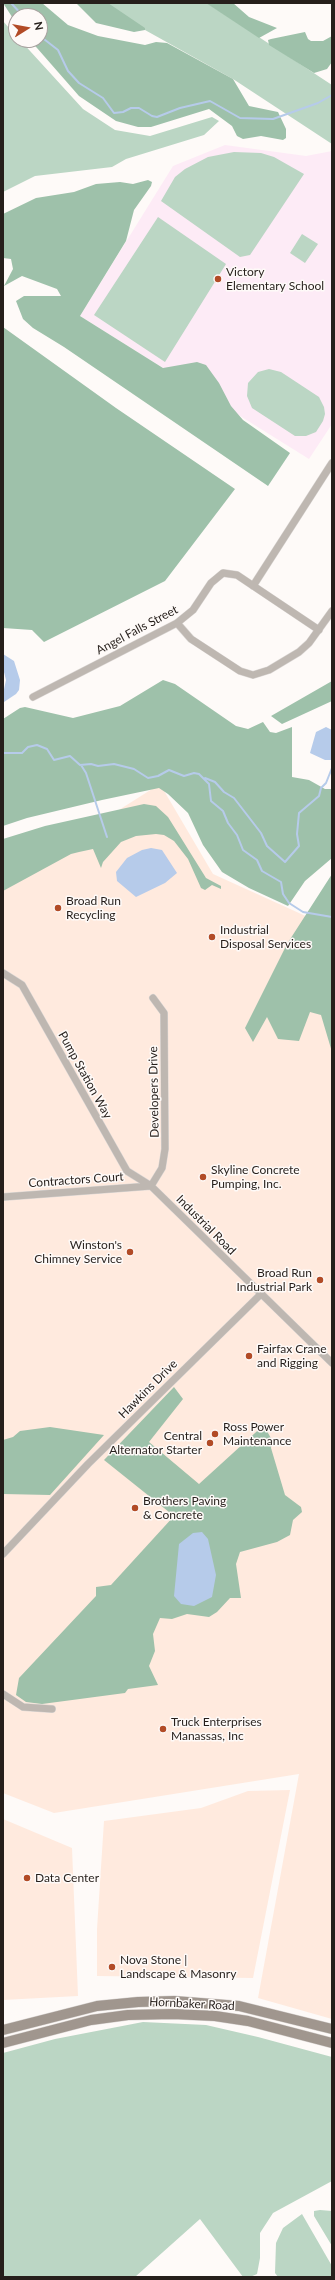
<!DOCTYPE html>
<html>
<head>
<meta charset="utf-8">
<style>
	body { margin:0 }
	#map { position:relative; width:335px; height:2280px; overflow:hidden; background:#fefaf8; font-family:Lato,sans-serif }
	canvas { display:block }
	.frame { position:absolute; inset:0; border:4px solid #261f1b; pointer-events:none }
	.north { position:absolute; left:8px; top:8px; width:40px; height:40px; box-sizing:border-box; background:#fefaf8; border:1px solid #a8a2a0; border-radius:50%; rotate:79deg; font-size:11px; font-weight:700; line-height:16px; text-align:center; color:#261f1b }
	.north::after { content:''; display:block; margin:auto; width:14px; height:18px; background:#b24b26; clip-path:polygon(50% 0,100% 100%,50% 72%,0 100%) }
</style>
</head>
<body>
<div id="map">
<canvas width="335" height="2280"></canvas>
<div class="frame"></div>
<div class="north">N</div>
</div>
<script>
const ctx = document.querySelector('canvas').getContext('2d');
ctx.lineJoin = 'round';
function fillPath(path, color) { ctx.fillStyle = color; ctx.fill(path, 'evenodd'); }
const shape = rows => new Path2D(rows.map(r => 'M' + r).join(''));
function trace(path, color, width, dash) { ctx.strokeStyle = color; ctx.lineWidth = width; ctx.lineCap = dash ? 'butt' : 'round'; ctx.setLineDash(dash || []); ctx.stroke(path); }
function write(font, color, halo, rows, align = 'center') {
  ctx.font = font + ' Lato,sans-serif'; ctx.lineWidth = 3; ctx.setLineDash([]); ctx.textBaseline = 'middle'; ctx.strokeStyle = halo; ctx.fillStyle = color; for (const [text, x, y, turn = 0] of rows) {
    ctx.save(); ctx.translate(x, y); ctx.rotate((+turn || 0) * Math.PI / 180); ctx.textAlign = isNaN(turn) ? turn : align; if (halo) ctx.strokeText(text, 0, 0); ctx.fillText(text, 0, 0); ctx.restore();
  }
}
fillPath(shape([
	[225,145,306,156,332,151,332,424,309,459,80,316,173,166]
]), '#fdebf6');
fillPath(shape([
	[160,784,213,874,332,928,332,2019,258,1998,299,1774,54,1813,3,1793,3,883],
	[290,1790,253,1978,97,1976,97,1929,104,1821,201,1808,248,1791],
	[3,1819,72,1848,78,1996,3,2000]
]), '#ffeade');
fillPath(shape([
	[106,3,207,3,332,85,332,144,233,79,145,30],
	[3,21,16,36,16,40,20,40,83,109,115,130,150,136,212,117,219,121,204,135,126,159,112,167,35,176,3,192],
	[234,152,261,153,274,157,304,174,250,255,240,257,161,201,175,177,185,169,208,157],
	[158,217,226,264,165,362,94,315],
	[302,234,318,244,305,263,290,253],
	[269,369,281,372,319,397,324,407,325,414,323,421,316,432,306,436,295,436,252,408,247,396,248,383,258,372],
	[143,2022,206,2025,258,2037,332,2057,332,2181,273,2213,260,2233,260,2258,257,2274,250,2277,243,2277,200,2219,135,2277,3,2277,3,2053,55,2039],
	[320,2210,332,2211,332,2246,314,2216,314,2211],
	[302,2214,332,2266,332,2277,278,2277,275,2273,276,2243,283,2228]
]), '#bbd6c4');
fillPath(shape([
	[3,3,42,3,68,25,98,36,145,45,156,42,167,43,233,79,249,106,278,112,286,129,286,138,283,140,261,136,243,139,237,136,232,126,209,109,151,127,138,127,116,121,79,96,30,40,40,40,40,16,16,16,16,23],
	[76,3,108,3,145,28,145,30,134,32,96,23],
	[206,3,233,3,249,17,277,28,259,38],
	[305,32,308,39,311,41,323,41,332,36,332,62,327,69,314,73,269,45,268,40,271,39],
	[148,180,152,182,151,186,134,210,126,241,80,316,163,368,197,362,206,365,219,383,231,406,243,420,290,453,268,486,64,347,33,328,23,319,16,301,24,296,61,296,57,289,22,276,4,286,13,269,11,259,3,258,3,214,36,198,74,192,96,184,120,182,133,184],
	[3,327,116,408,235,489,165,581,44,642,32,630,3,628],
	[163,680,175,684,236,726,248,729,263,722,270,732,276,733,292,727,292,777,309,780,325,789,332,789,332,858,305,881,288,906,249,888,222,872,203,845,188,813,168,794,159,788,102,800,27,818,3,826,3,719,20,708,25,707,73,718,120,706],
	[332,681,332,701,282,724,271,716],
	[144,804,156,806,168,817,206,878,221,886,221,889,212,885,205,890,201,888,188,859,174,841,164,835,156,834,136,836,121,842,103,862,101,868,93,849,79,852,71,854,3,891,3,839,45,826],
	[332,874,332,1052,321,1015,310,1012,299,1041,278,1039,267,1017,253,1042,245,1028,287,944],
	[174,1387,183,1399,149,1442,199,1484,266,1423,268,1433,272,1440,271,1448,285,1495,301,1507,302,1512,293,1520,290,1535,277,1542,240,1552,236,1564,241,1598,230,1598,217,1612,209,1617,187,1614,172,1619,160,1618,153,1634,155,1651,149,1666,158,1685,128,1689,125,1693,42,1704,26,1702,16,1695,19,1678,96,1596,96,1587,111,1585,174,1516,104,1460],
	[50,1427,104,1435,50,1495,3,1494,3,1440,13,1437,20,1431]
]), '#9ec1aa');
fillPath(shape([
	[3,654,14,661,20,680,19,690,16,694,4,702,3,694,6,680,3,668],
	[326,727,332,730,332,760,325,760,310,753,316,732],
	[151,848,162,850,177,873,165,883,136,897,117,881,116,872,127,858,142,850],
	[202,1532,208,1539,216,1575,212,1597,194,1606,181,1604,174,1596,179,1544,193,1533]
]), '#b6cbea');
trace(shape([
	[11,3,23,16],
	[40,36,58,50,68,71,79,83,103,98,114,113,123,112,131,108,139,108,152,116,157,117,180,108,210,101,240,118,273,119,318,103,332,95],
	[3,753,22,753,28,747,37,745,47,749,54,760,70,756,80,765,91,764,98,766,114,764,134,769,148,778,158,776,169,770,184,776,194,773,199,774,209,784,211,801,223,811,228,823,237,835,243,850,257,860,262,871,281,882,283,894,289,903,303,912,332,917],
	[81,765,86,773,107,837],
	[205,778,215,782,224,792,234,798,261,833,267,846,285,862,299,846,297,834,299,813,319,796,321,788,326,783,332,768]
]), '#b6cbea', 2);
const minor = shape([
	[253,586,332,463],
	[177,623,191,639,240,671,253,675,269,670,299,652,309,643,332,611],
	[33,697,177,623,193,610,211,583,223,573,237,575,319,630],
	[3,973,22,985,127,1171,151,1186,332,1363],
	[151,1186,162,1168,165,1149,164,1013,153,998],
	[3,1197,151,1186],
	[3,1554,88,1464,261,1294],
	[3,1694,23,1707,52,1709]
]);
const secondary = shape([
	[3,2030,97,2006,138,2002,174,2001,239,2006,332,2029],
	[3,2043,91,2020,128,2015,173,2014,215,2016,248,2021,332,2043]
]);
trace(minor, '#dbd7d5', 8);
trace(secondary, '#dbd7d5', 11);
trace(minor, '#beb7b1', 7);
trace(secondary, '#a0968e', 10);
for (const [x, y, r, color] of [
	[218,279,4,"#b24b26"],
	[58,908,4,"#b24b26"],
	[212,937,4,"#b24b26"],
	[203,1177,4,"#b24b26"],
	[130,1252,4,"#b24b26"],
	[320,1280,4,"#b24b26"],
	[249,1356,4,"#b24b26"],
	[215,1434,4,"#b24b26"],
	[210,1443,4,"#b24b26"],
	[135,1508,4,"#b24b26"],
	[163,1729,4,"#b24b26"],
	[27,1878,4,"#b24b26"],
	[112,1967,4,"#b24b26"]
]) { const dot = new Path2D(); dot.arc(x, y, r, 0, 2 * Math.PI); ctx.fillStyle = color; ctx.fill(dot); trace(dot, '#fefaf8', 1.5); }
write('12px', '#261f1b', '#fefaf8', [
	["Victory",226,272],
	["Elementary School",226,286],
	["Broad Run",66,901],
	["Recycling",66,915],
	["Industrial",220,930],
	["Disposal Services",220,944],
	["Skyline Concrete",211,1170],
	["Pumping, Inc.",211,1184],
	["Winston's",122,1245,"right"],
	["Chimney Service",122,1259,"right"],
	["Broad Run",312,1273,"right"],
	["Industrial Park",312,1287,"right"],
	["Fairfax Crane",257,1349],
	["and Rigging",257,1363],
	["Ross Power",223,1427],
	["Maintenance",223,1441],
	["Central",202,1436,"right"],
	["Alternator Starter",202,1450,"right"],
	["Brothers Paving",143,1501],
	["& Concrete",143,1515],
	["Truck Enterprises",171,1722],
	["Manassas, Inc",171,1736],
	["Data Center",35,1878],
	["Nova Stone |",120,1960],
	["Landscape & Masonry",120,1974]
], 'left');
write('12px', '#261f1b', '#fefaf8', [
	["Angel Falls Street",137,630,-28],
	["Pump Station Way",85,1075,61],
	["Developers Drive",154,1092,-91],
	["Contractors Court",76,1180,-4],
	["Industrial Road",206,1225,45],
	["Hawkins Drive",148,1389,-45],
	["Hornbaker Road",192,2004,3]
]);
</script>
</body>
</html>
